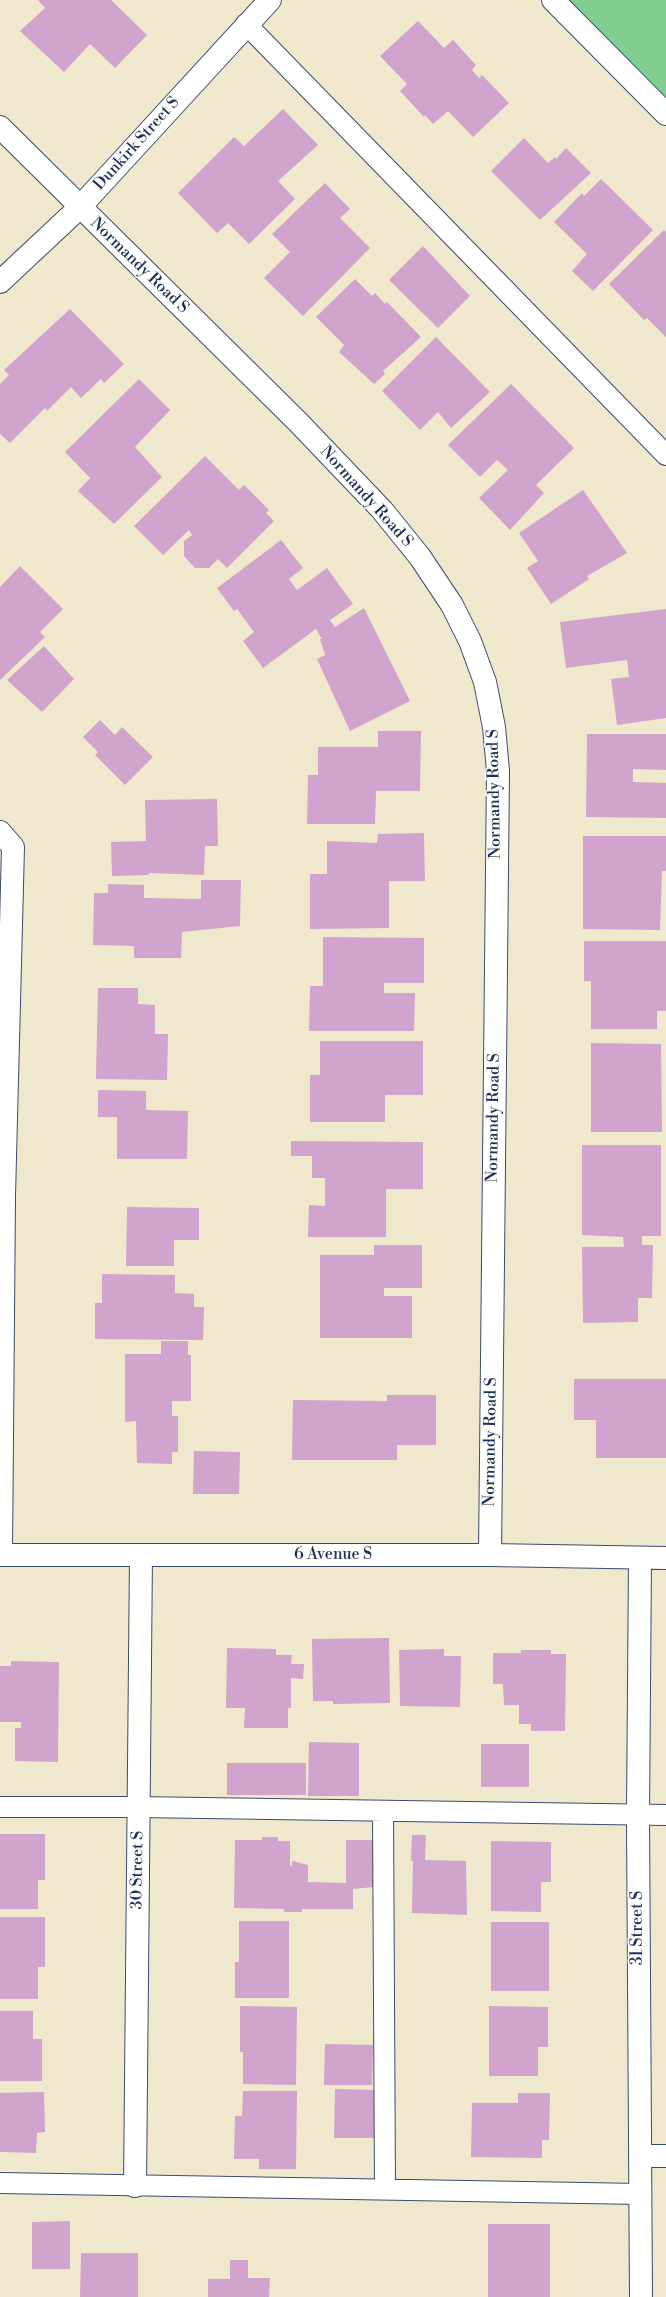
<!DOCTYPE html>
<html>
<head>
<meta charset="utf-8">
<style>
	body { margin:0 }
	canvas { display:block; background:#efe8cd }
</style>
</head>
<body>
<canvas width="666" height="2297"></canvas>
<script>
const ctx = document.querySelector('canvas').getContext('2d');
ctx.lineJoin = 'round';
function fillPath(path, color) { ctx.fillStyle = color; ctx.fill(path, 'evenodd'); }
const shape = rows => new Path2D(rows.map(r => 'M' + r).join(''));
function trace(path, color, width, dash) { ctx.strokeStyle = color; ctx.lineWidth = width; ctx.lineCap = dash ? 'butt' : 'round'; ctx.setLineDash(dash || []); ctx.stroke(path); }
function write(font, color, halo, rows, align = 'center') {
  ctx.font = font + ' "Libre Bodoni",serif'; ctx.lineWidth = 3; ctx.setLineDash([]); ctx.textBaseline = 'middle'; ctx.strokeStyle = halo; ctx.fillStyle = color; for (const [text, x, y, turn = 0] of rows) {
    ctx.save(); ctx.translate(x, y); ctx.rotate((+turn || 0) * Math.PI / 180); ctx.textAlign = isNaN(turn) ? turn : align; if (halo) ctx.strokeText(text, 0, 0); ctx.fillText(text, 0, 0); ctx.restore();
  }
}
fillPath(shape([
	[553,0,666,0,666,114]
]), '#80cf8f');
fillPath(shape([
	[38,0,111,0,147,35,115,68,90,44,64,72,20,31,45,8],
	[418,21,444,48,453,40,476,65,472,70,479,78,482,75,509,103,473,137,448,111,433,124,425,115,424,117,400,91,407,84,380,56],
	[283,109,318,145,278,181,295,199,249,244,228,223,217,233,178,193,234,137,244,146],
	[524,138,548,163,555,157,556,159,566,148,591,173,540,220,491,171],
	[601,179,653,230,593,291,572,271,587,254,554,222,582,193,584,196],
	[325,183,350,209,340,218,370,248,303,316,264,278,290,252,272,234],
	[664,230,666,232,666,337,647,318,644,320,609,284],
	[423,246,470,296,438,328,389,280],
	[355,279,372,296,375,293,385,304,387,302,421,337,383,371,385,374,374,384,339,352,344,345,316,317],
	[70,309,124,364,104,383,101,379,81,398,71,387,47,411,45,408,10,443,0,434,0,384,9,375,4,370],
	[436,337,490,392,451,428,438,412,420,430,382,391],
	[139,379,170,410,135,447,162,477,114,524,78,491,90,478,65,452],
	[511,384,574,448,536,485,544,493,510,530,479,498,508,470,497,460,480,477,448,445],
	[205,456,239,490,244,485,269,510,266,513,274,521,227,568,218,559,209,568,195,568,184,556,184,541,192,535,189,530,163,555,134,526],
	[583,490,627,553,587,576,589,579,551,604,527,568,538,561,519,533],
	[281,540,303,568,289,579,297,590,327,568,353,604,330,620,335,627,364,608,410,701,350,731,317,659,325,655,320,639,322,639,316,629,263,668,243,641,254,632,237,609,234,611,217,588],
	[20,566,63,609,40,632,45,637,0,680,0,587],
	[666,609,666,718,617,725,611,679,629,677,627,660,566,668,560,622],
	[44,646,74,679,42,712,7,680],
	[100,720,115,735,122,727,153,757,125,785,95,755,98,752,83,737],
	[378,731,421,731,420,791,376,791,375,824,307,824,308,775,318,775,318,747,378,747],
	[587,734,666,734,666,770,633,769,633,782,666,783,666,818,586,817],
	[217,799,218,846,205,846,204,875,149,873,149,875,112,876,111,842,146,841,145,800],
	[424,833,425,881,389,881,389,928,310,929,310,874,327,874,327,841,377,843,378,834],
	[583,836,666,836,666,871,662,871,660,930,583,929],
	[201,880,241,880,240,926,182,932,181,958,134,958,134,946,93,945,94,893,108,893,108,884,144,885,144,898,201,899],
	[323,937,424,938,424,983,384,983,384,993,415,993,414,1031,309,1031,310,986,323,986],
	[584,941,666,941,666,1011,657,1011,657,1029,591,1029,591,981,584,981],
	[98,988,138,988,138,1004,155,1005,155,1034,168,1034,167,1080,96,1079],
	[320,1041,423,1041,423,1095,385,1095,385,1122,310,1122,310,1075,320,1075],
	[591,1043,661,1044,662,1132,591,1132],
	[98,1090,146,1091,146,1110,188,1111,187,1159,117,1159,117,1117,98,1117],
	[291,1141,423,1142,423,1189,386,1189,386,1237,308,1237,309,1205,325,1206,325,1178,312,1178,312,1156,291,1156],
	[582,1145,661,1145,661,1236,642,1236,642,1245,653,1245,652,1298,638,1298,638,1322,583,1323,582,1247,624,1247,623,1237,582,1235],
	[127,1207,199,1208,199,1240,174,1240,174,1266,126,1266],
	[374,1245,422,1245,422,1288,384,1288,384,1296,412,1296,412,1338,320,1338,320,1255,374,1255],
	[102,1274,175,1275,175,1293,194,1294,194,1307,204,1307,203,1340,95,1339,95,1303,102,1303],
	[161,1341,188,1341,188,1355,191,1355,191,1401,172,1401,172,1416,178,1416,178,1452,172,1452,172,1464,137,1463,136,1421,125,1422,125,1354,161,1354],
	[574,1379,666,1379,666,1458,596,1458,596,1420,574,1420],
	[387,1395,436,1395,436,1445,397,1445,397,1460,292,1460,293,1400,387,1401],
	[194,1451,240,1452,239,1494,193,1494],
	[389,1638,390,1703,333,1704,333,1701,313,1701,312,1639],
	[227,1648,276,1649,276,1655,292,1655,291,1664,304,1664,303,1679,291,1678,291,1708,288,1708,288,1728,244,1728,245,1708,226,1708],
	[444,1649,444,1656,461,1656,460,1707,400,1706,399,1650],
	[521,1650,551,1650,551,1654,566,1654,565,1731,531,1731,531,1724,519,1724,519,1705,504,1705,503,1684,493,1684,493,1653,521,1653],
	[11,1661,59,1662,58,1762,15,1761,15,1728,21,1728,21,1722,0,1722,0,1666,11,1666],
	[309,1742,359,1743,359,1796,308,1796],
	[481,1744,529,1744,529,1787,481,1787],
	[227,1763,306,1763,306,1795,227,1795],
	[0,1834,45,1834,45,1880,38,1880,38,1909,0,1909],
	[412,1835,426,1835,425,1860,466,1861,467,1915,412,1913,413,1861,411,1861],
	[262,1837,278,1837,278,1841,290,1841,290,1866,292,1866,292,1861,308,1865,308,1882,346,1883,346,1840,374,1840,374,1887,353,1889,353,1909,302,1909,302,1912,284,1912,284,1909,234,1908,235,1840,262,1840],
	[491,1841,551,1842,551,1882,541,1882,541,1912,491,1911],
	[0,1917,45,1917,45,1967,38,1967,38,1999,0,1999],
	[239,1921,289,1921,289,1998,235,1998,235,1962,239,1962],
	[491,1922,549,1922,549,1991,491,1991],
	[240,2006,297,2007,296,2085,243,2084,243,2052,240,2052],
	[489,2006,548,2007,548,2047,538,2047,538,2076,489,2076],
	[0,2011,33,2011,33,2039,42,2039,42,2081,0,2081],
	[325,2044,373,2045,372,2085,324,2085],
	[335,2089,376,2090,376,2138,334,2138],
	[243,2091,297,2091,296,2169,259,2169,259,2159,234,2159,235,2116,242,2116],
	[44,2092,45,2132,37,2133,36,2153,0,2152,0,2093],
	[518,2093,550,2093,549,2140,542,2140,542,2158,471,2157,472,2103,518,2103],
	[70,2221,70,2269,32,2269,32,2222],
	[488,2224,550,2224,550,2297,488,2297],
	[81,2253,138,2253,138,2297,80,2297],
	[230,2260,248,2260,248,2278,270,2278,269,2297,208,2297,208,2279,230,2279]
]), '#d0a4cc');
const service = shape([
	[246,24,666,455],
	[0,1807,138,1807,666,1815],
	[383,1811,385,2189],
	[0,2183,641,2194]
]);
const minor = shape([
	[553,0,666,114],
	[0,127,298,422,382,510,420,557,452,605,470,641,485,682,494,727,498,771,490,1555],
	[0,282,79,208,270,0],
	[0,832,13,847,4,1196,1,1555],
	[0,1555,490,1555,666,1558],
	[640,1559,638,1816,641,2297],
	[640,2156,666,2156],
	[135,2186,141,1555]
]);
trace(service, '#3b4b6f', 22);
trace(minor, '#3b4b6f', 24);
trace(service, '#fff', 20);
trace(minor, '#fff', 22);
write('16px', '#1b2f5e', '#fdfcf7', [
	["Dunkirk Street S",137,144,-48],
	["Normandy Road S",139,266,44],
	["Normandy Road S",366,497,48],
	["Normandy Road S",495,794,-91],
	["Normandy Road S",494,1118,-89],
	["Normandy Road S",491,1442,-89],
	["6 Avenue S",333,1555],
	["30 Street S",138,1870,-89],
	["31 Street S",638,1928,-90]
]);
</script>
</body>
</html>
